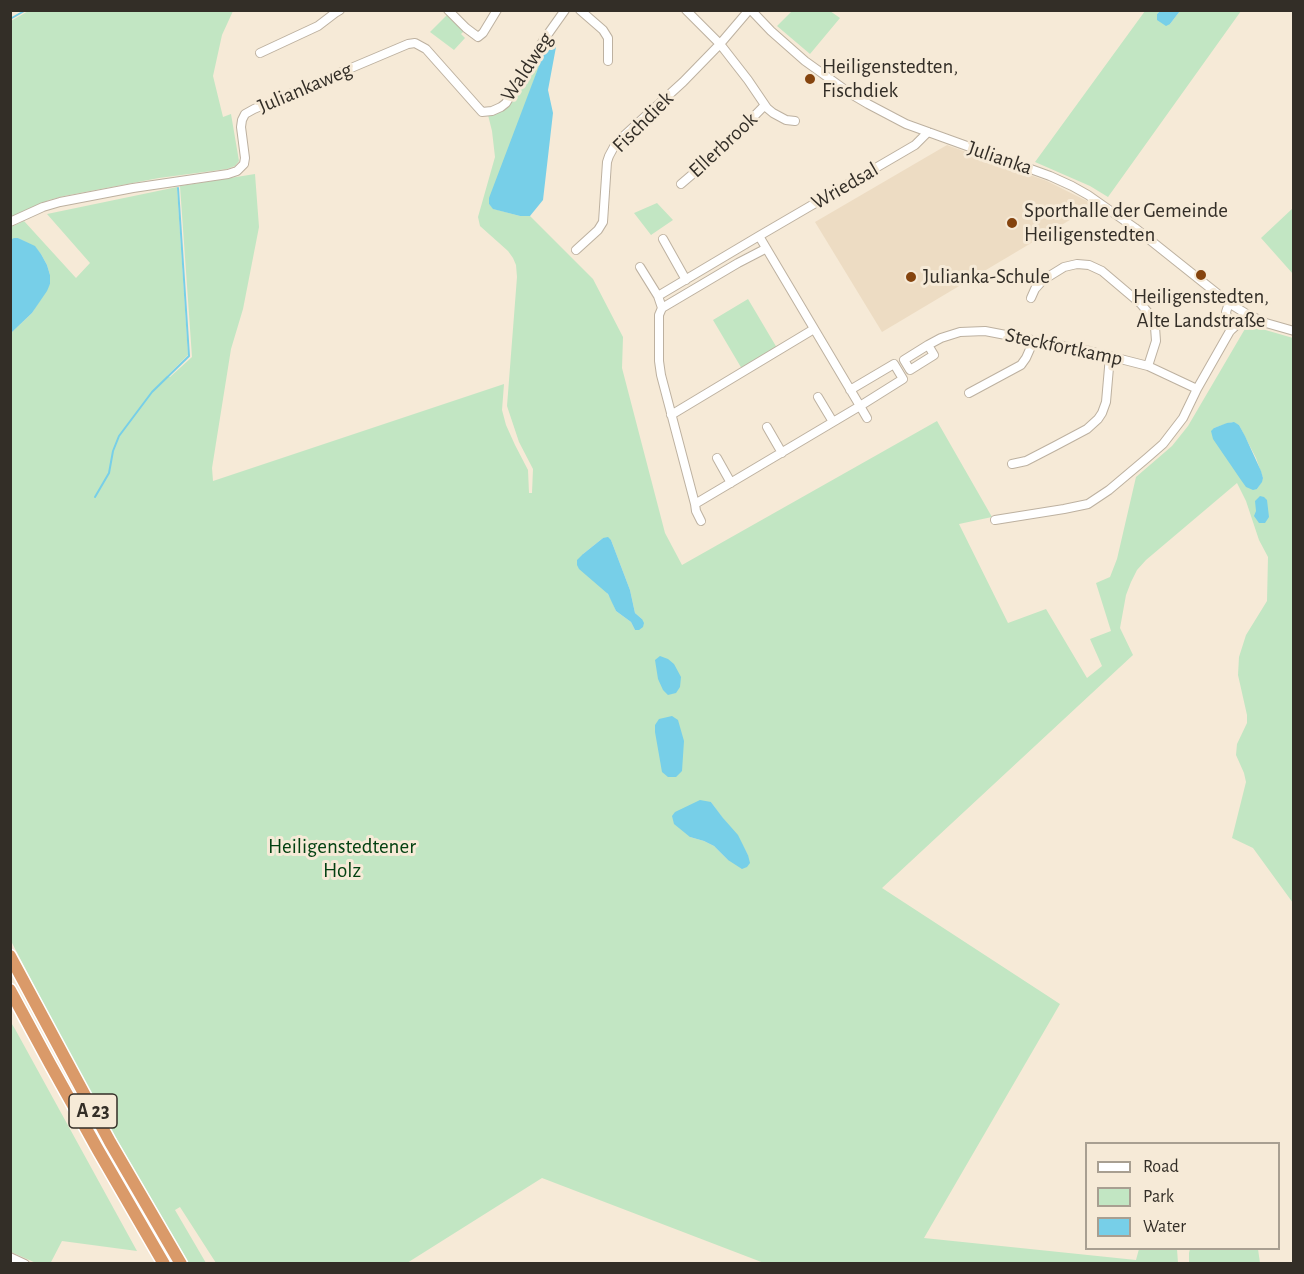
<!DOCTYPE html>
<html>
<head>
<meta charset="utf-8">
<style>
	body { margin:0 }
	#map { position:relative; width:1304px; height:1274px; overflow:hidden; background:#f6ead7; font-family:"Alegreya Sans",sans-serif }
	canvas { display:block }
	.frame { position:absolute; inset:0; border:12px solid #332e27; pointer-events:none }
	.legend { position:absolute; left:1085px; top:1142px; width:195px; height:108px; box-sizing:border-box; background:#f6ead7; border:2px solid #a89f91; margin:0; padding:8px 10px; list-style:none; font-size:18px; color:#332e27 }
	.legend li { display:flex; align-items:center; gap:12px; height:30px }
	.legend b { width:30px; border:2px solid #a89f91 }
</style>
</head>
<body>
<div id="map">
<canvas width="1304" height="1274"></canvas>
<div class="frame"></div>
<ul class="legend">
<li><b style="height:8px;background:#fff"></b>Road</li>
<li><b style="height:16px;background:#c2e6c3"></b>Park</li>
<li><b style="height:16px;background:#77cfe8"></b>Water</li>
</ul>
</div>
<script>
const ctx = document.querySelector('canvas').getContext('2d');
ctx.lineJoin = 'round';
function fillPath(path, color) { ctx.fillStyle = color; ctx.fill(path, 'evenodd'); }
const shape = rows => new Path2D(rows.map(r => 'M' + r).join(''));
function trace(path, color, width, dash) { ctx.strokeStyle = color; ctx.lineWidth = width; ctx.lineCap = dash ? 'butt' : 'round'; ctx.setLineDash(dash || []); ctx.stroke(path); }
function write(font, color, halo, rows, align = 'center') {
  ctx.font = font + ' "Alegreya Sans",sans-serif'; ctx.lineWidth = 6; ctx.setLineDash([]); ctx.textBaseline = 'middle'; ctx.strokeStyle = halo; ctx.fillStyle = color; for (const [text, x, y, turn = 0] of rows) {
    ctx.save(); ctx.translate(x, y); ctx.rotate((+turn || 0) * Math.PI / 180); ctx.textAlign = isNaN(turn) ? turn : align; if (halo) ctx.strokeText(text, 0, 0); ctx.fillText(text, 0, 0); ctx.restore();
  }
}
fillPath(shape([
	[947,145,1047,181,1095,205,882,332,815,222]
]), '#eddcc3');
fillPath(shape([
	[30,10,233,11,222,35,213,76,223,117,231,114,239,161,235,166,227,169,159,178,64,196,49,200,11,217,11,21],
	[792,11,830,11,840,18,810,54,777,26],
	[1145,11,1160,11,1157,14,1170,24,1180,11,1241,11,1108,197,1090,186,1035,162],
	[448,14,465,30,461,34,465,38,454,50,430,32],
	[547,41,548,42,489,204,494,209,520,216,530,216,593,279,623,337,622,368,665,533,682,565,937,421,992,517,959,524,1008,623,1046,609,1087,678,1102,666,1090,639,1111,631,1096,583,1110,577,1117,559,1136,477,1172,446,1188,426,1249,322,1262,329,1293,338,1293,903,1253,848,1232,838,1246,782,1244,773,1236,755,1237,744,1247,723,1247,715,1238,675,1239,657,1246,635,1267,601,1268,557,1259,540,1246,501,1237,483,1146,560,1137,570,1131,582,1126,595,1120,628,1133,655,882,888,1060,1004,924,1238,1136,1260,1139,1249,1177,1249,1178,1263,764,1263,542,1178,407,1263,216,1263,180,1207,175,1210,206,1263,189,1263,92,1097,11,941,11,333,32,313,50,284,50,275,47,265,41,254,35,247,18,238,11,240,11,227,24,221,76,278,90,263,47,214,177,187,188,355,167,376,170,377,192,357,180,186,255,174,259,227,243,309,231,349,212,468,213,481,504,384,502,410,506,425,515,445,528,470,529,493,532,493,533,469,519,442,507,406,517,277,516,265,513,258,508,251,480,226,478,217,495,157,492,131,488,115,501,111,510,104],
	[1232,422,1239,425,1256,458,1263,478,1259,486,1257,489,1214,428],
	[603,538,611,540,630,590,635,613,642,619,635,630,631,622,616,611,612,601,583,554],
	[711,802,743,846,748,855,728,860,714,846,704,841,690,837],
	[657,203,673,220,651,235,634,213],
	[1293,208,1293,274,1261,238],
	[748,299,777,348,742,369,713,320],
	[10,1021,15,1029,137,1251,62,1241,50,1264,36,1263,11,1252],
	[1190,1249,1258,1249,1260,1263,1189,1263,1189,1253]
]), '#c2e6c3');
fillPath(shape([
	[1160,11,1160,10,1180,11,1170,24,1166,26,1157,20,1157,14],
	[549,38,553,40,556,47,548,90,553,113,543,200,530,216,520,216,493,209,489,204,489,198,548,42,547,41],
	[14,238,18,238,35,246,41,254,47,265,50,275,50,284,47,291,32,313,11,333,10,240],
	[1234,422,1239,425,1245,436,1261,471,1263,478,1262,482,1257,489,1253,490,1246,487,1241,480,1213,439,1211,431,1214,428,1227,423],
	[1260,496,1264,497,1267,500,1269,517,1265,523,1259,523,1254,516,1256,511,1255,501],
	[608,537,611,540,630,590,635,613,642,619,644,623,643,627,639,630,635,630,631,622,616,611,608,594,579,569,577,565,577,560,583,554,603,538],
	[660,656,668,659,674,664,681,677,680,687,676,693,668,695,663,690,658,679,655,660],
	[672,716,678,720,684,741,682,771,676,777,668,777,662,772,655,732,655,725,659,719],
	[700,800,711,802,723,818,738,835,748,855,750,863,747,867,742,869,728,860,714,846,704,841,690,837,674,824,672,816,675,812]
]), '#77cfe8');
trace(shape([
	[10,19,26,10],
	[95,497,109,473,113,451,119,436,152,392,189,356,178,188]
]), '#77cfe8', 2);
const minor = shape([
	[448,10,466,28,478,37,483,33,497,10],
	[580,10,603,30,608,38,608,61],
	[686,10,720,44,748,80,767,108,773,113,786,120,795,121],
	[751,10,771,31,805,61,851,94,868,104,906,124,1050,176,1072,186,1088,195,1135,228,1229,303,1245,313,1266,323,1294,331],
	[260,53,318,26,335,13,340,10],
	[681,184,722,149,765,105],
	[10,222,43,207,60,202,133,188,228,174,237,171,244,164,245,158,241,127,242,120,245,114,254,109,408,44,415,43,426,49,482,112,492,111,501,107,506,103,543,41,565,10],
	[759,236,860,406,695,504,661,375,659,361,659,315,662,308,658,296,759,236,915,145,928,132],
	[663,239,686,280],
	[576,250,598,230,603,222,607,162,609,156,616,143,683,82,720,44,749,10],
	[640,267,658,296],
	[1031,298,1035,289,1043,280,1064,267,1077,264,1089,265,1102,271,1141,304,1150,315,1155,327,1156,341,1148,366],
	[1229,303,1226,312,1230,331],
	[662,308,738,263,765,249],
	[928,345,934,355,910,370,904,360,928,345,941,338,960,332,985,331,1089,351,1148,366,1197,389],
	[850,390,894,364,903,379,860,406,867,418],
	[969,393,1021,365,1026,358,1034,340],
	[818,397,833,422],
	[671,415,814,329],
	[767,427,782,453],
	[717,458,731,483],
	[1012,464,1026,461,1055,446,1087,429,1098,419,1102,413,1106,402,1110,356],
	[695,504,696,511,701,521],
	[995,520,1064,509,1088,504,1109,490,1147,458,1163,444,1183,418,1197,389,1230,331,1241,321,1245,313],
	[10,1257,25,1264]
]);
const highway = shape([
	[10,956,110,1142,181,1264],
	[10,990,49,1062,98,1150,164,1264]
]);
trace(minor, '#bdb1a0', 10);
trace(highway, '#fff', 15);
trace(minor, '#fff', 8);
trace(highway, '#da9a69', 12);
for (const [x, y, r, color] of [
	[810,79,6,"#85440e"],
	[1012,223,6,"#85440e"],
	[1201,275,6,"#85440e"],
	[911,277,6,"#85440e"]
]) { const dot = new Path2D(); dot.arc(x, y, r, 0, 2 * Math.PI); ctx.fillStyle = color; ctx.fill(dot); trace(dot, '#f6ead7', 2); }
for (const [x, y, w] of [
	[93,1111,48]
]) { const box = new Path2D(); box.roundRect(x - w / 2, y - 17, w, 34, 4.5); ctx.fillStyle = '#f6ead7'; ctx.fill(box); trace(box, '#332e27', 1.5); }
write('bold 20px', '#332e27', null, [
	["A 23",93,1111]
]);
write('21px', '#332e27', '#f6ead7', [
	["Waldweg",527,67,-57],
	["Juliankaweg",305,88,-23],
	["Fischdiek",643,122,-45],
	["Ellerbrook",723,145,-43],
	["Julianka",1000,158,19],
	["Wriedsal",845,186,-30],
	["Steckfortkamp",1064,347,12]
]);
write('21px', '#332e27', '#f6ead7', [
	["Heiligenstedten,",822,67],
	["Fischdiek",822,91],
	["Sporthalle der Gemeinde",1024,211],
	["Heiligenstedten",1024,235],
	["Julianka-Schule",923,277],
	["Heiligenstedten,",1201,297,"center"],
	["Alte Landstraße",1201,321,"center"]
], 'left');
write('21px', '#034111', '#f6ead7', [
	["Heiligenstedtener",342,847],
	["Holz",342,871]
]);
</script>
</body>
</html>
